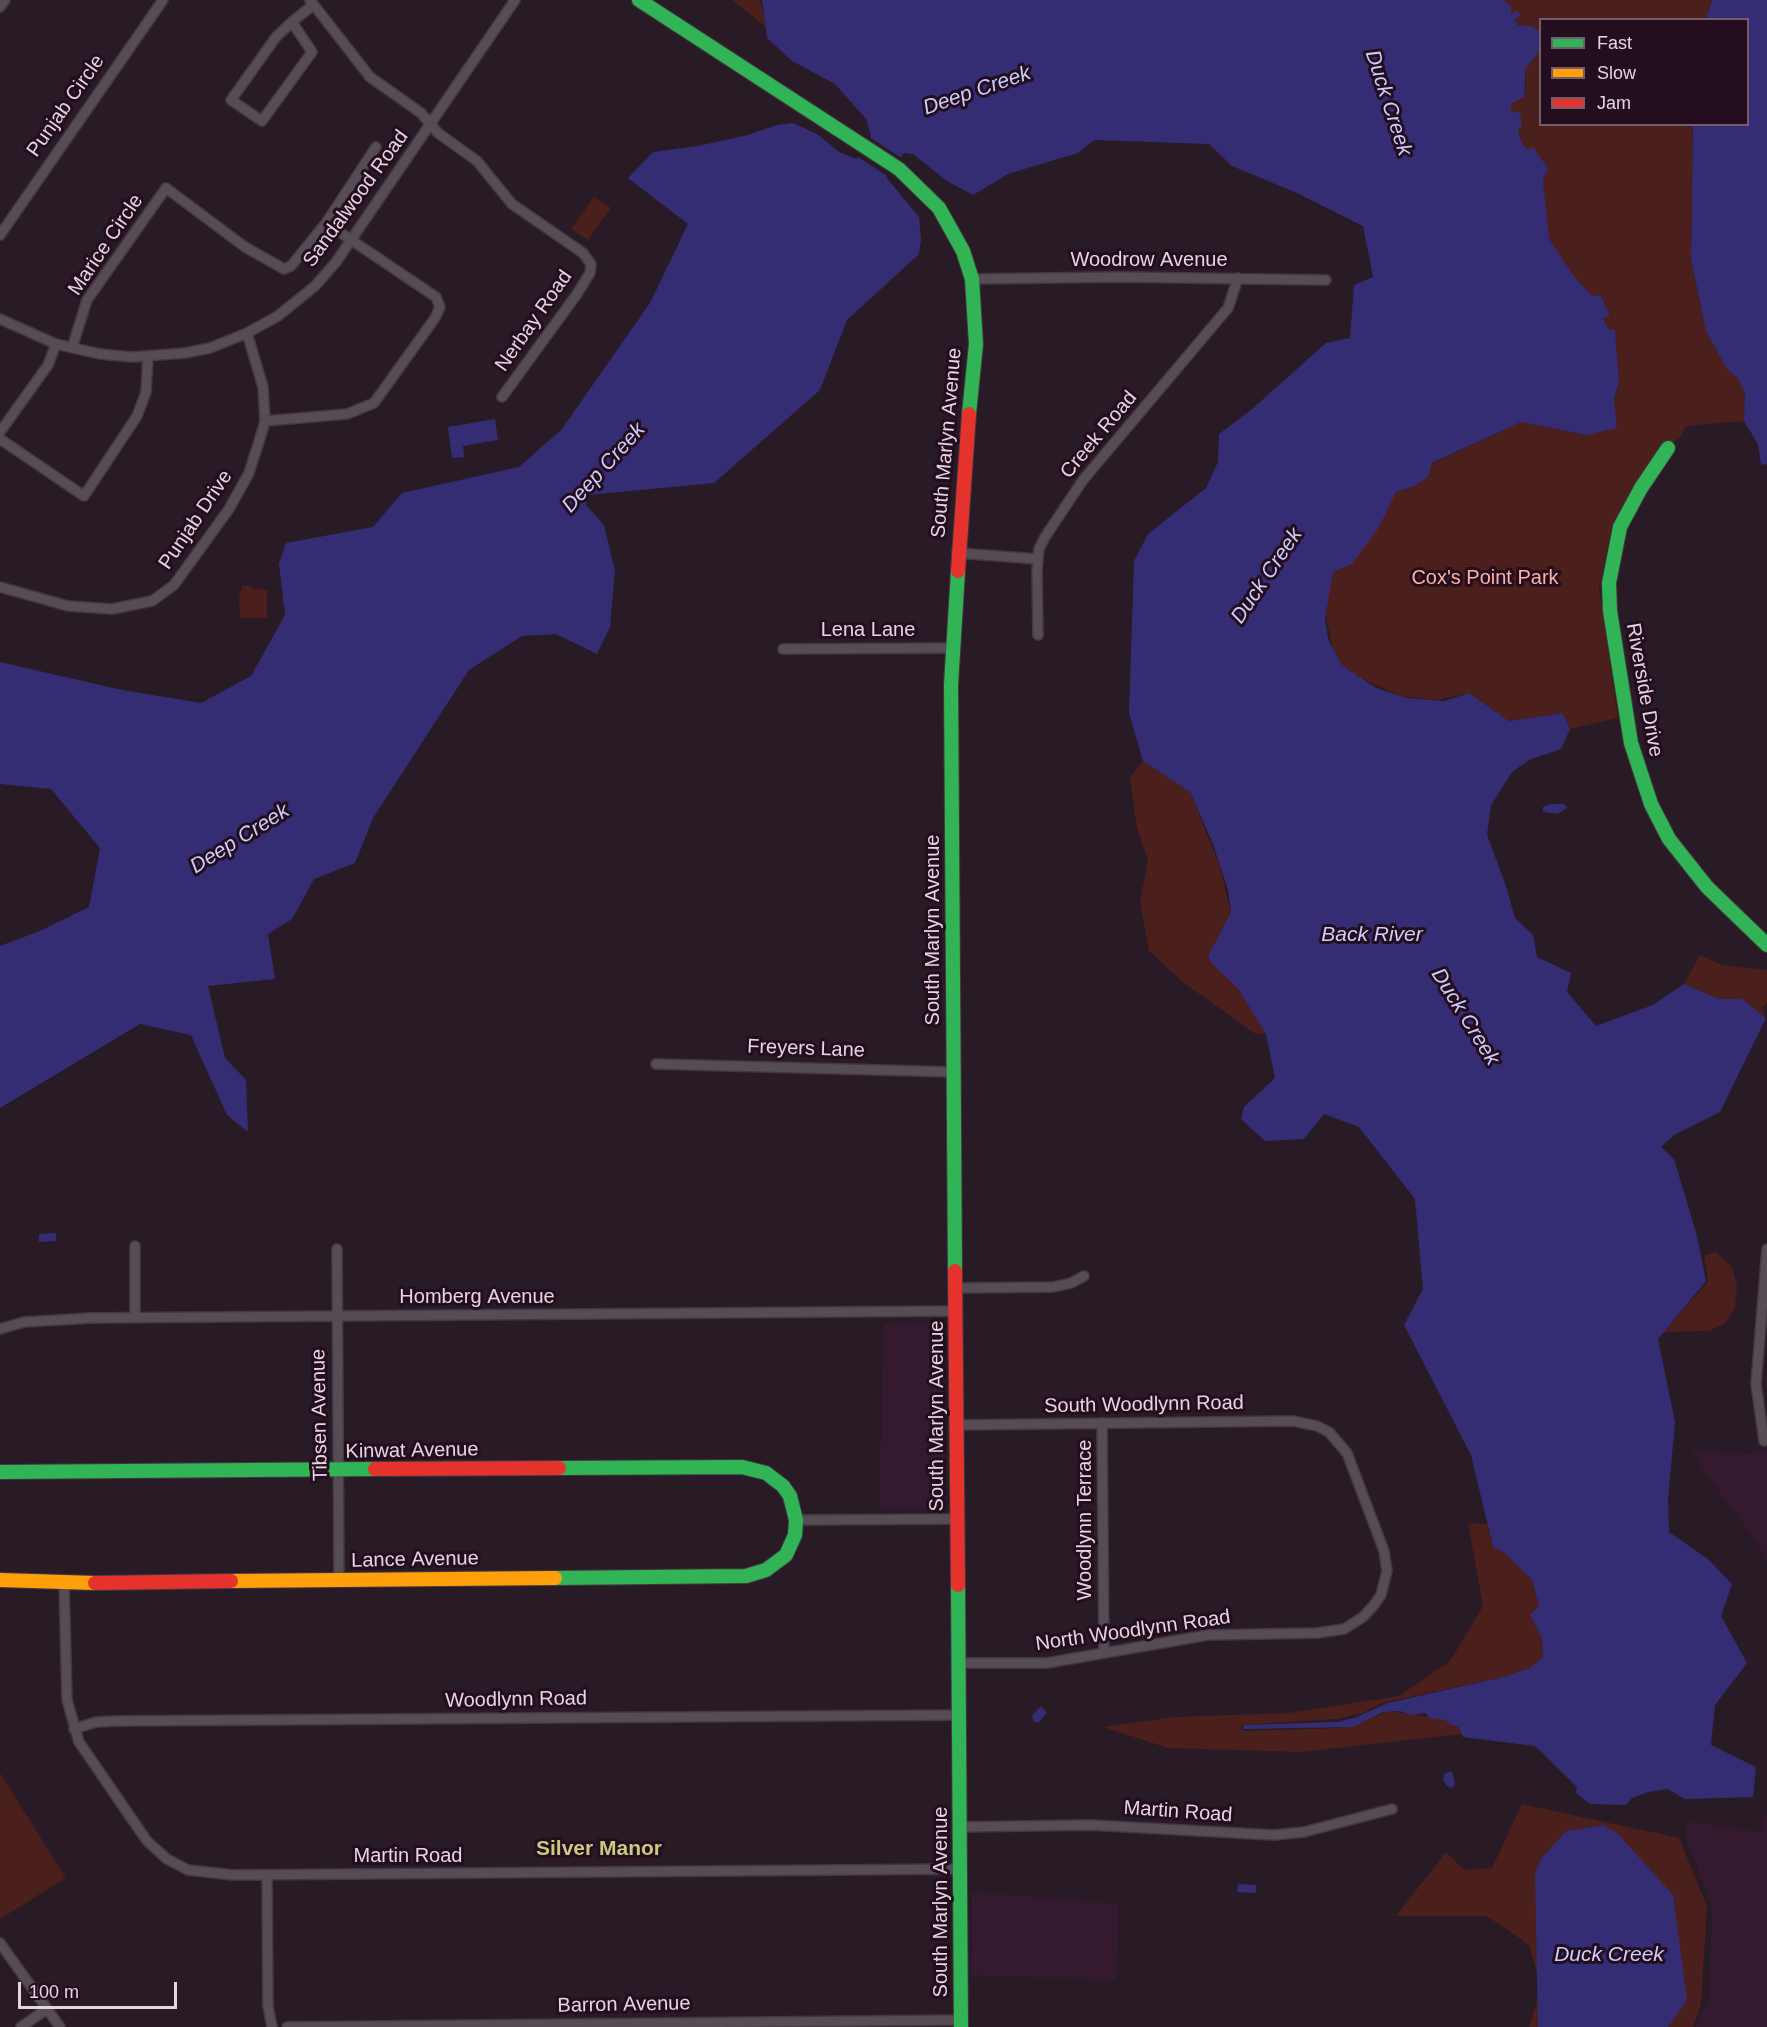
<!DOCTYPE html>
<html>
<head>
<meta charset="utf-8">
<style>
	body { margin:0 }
	#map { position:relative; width:1767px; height:2027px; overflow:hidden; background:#281b25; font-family:Helvetica,sans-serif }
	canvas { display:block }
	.legend { position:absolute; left:1539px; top:18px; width:210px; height:108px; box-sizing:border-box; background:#230d1e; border:2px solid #715d6c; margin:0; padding:8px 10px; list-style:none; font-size:18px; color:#e5d5e0 }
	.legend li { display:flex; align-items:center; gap:12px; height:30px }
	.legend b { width:30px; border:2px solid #715d6c }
	.scale { position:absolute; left:18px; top:1982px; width:159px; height:27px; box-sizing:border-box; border:3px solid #e5d5e0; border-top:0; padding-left:8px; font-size:18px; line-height:21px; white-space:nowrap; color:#e5d5e0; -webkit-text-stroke:4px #230d1e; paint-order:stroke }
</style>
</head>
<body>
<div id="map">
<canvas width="1767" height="2027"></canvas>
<ul class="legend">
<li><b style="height:8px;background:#30b455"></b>Fast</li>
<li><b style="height:8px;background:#ff9f0a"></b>Slow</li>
<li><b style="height:8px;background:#e5322d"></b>Jam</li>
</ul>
<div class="scale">100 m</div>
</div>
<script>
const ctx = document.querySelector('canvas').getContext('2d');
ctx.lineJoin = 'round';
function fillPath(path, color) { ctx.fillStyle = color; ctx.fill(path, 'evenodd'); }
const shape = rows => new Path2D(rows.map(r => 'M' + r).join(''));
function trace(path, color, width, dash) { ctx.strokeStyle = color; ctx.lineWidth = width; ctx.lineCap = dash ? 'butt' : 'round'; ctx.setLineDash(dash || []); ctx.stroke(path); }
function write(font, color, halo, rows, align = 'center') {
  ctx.font = font + ' Helvetica,sans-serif'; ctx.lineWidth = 6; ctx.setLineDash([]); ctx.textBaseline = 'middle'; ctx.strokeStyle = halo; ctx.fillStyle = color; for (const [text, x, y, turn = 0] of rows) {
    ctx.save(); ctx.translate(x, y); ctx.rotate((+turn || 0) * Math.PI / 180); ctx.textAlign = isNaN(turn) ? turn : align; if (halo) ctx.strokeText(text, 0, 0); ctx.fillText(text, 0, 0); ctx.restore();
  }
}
fillPath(shape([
	[944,1322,946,1509,879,1510,884,1324],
	[1767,1450,1767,1557,1691,1452,1751,1454],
	[1767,1815,1767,2027,1696,2027,1709,1999,1712,1906,1686,1838,1686,1821,1759,1832],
	[972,1892,1119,1904,1116,1980,972,1975]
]), '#351a2f');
fillPath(shape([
	[732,0,760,0,766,27],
	[1503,0,1712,0,1706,19,1540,20,1540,32,1531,26,1519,26,1515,20,1521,15,1511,14,1510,6],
	[1540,49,1540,124,1693,125,1691,259,1700,303,1727,369,1738,378,1745,394,1744,421,1686,426,1680,438,1660,450,1611,529,1599,589,1618,718,1570,729,1563,713,1509,721,1469,693,1437,700,1400,696,1361,678,1342,665,1332,646,1325,612,1333,572,1352,564,1396,492,1415,486,1427,477,1432,464,1521,422,1587,435,1617,428,1614,399,1619,382,1615,330,1608,329,1603,318,1610,316,1601,296,1591,295,1573,275,1548,239,1543,180,1548,168,1533,147,1528,149,1523,146,1511,111,1511,105,1526,90,1526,67],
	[594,197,611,208,588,240,571,229],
	[242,586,252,586,254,591,256,588,267,590,267,618,240,618,239,599],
	[1143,761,1190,792,1219,864,1231,912,1208,956,1212,964,1238,989,1266,1034,1254,1033,1183,982,1149,951,1140,901,1148,861,1137,828,1130,777],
	[1700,955,1722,965,1767,970,1767,1002,1763,1007,1766,1018,1742,999,1719,999,1684,984],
	[1716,1252,1732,1267,1737,1286,1735,1307,1726,1323,1709,1331,1664,1332,1708,1281,1704,1256],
	[1468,1523,1487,1524,1493,1547,1505,1553,1532,1580,1539,1605,1530,1615,1542,1638,1543,1657,1530,1668,1499,1678,1382,1703,1363,1713,1336,1719,1241,1725,1242,1731,1339,1728,1351,1727,1388,1711,1442,1719,1458,1726,1462,1734,1301,1752,1168,1748,1103,1727,1175,1717,1288,1713,1399,1696,1450,1661,1483,1606],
	[0,1773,66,1878,0,1919],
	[1522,1804,1679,1838,1707,1906,1701,2004,1693,2027,1529,2027,1541,1987,1529,1945,1487,1916,1396,1916,1446,1852,1464,1870,1492,1868]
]), '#4b1f1b');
fillPath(shape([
	[762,0,1503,0,1511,6,1511,14,1517,11,1521,15,1515,20,1519,26,1531,26,1540,32,1540,50,1526,68,1524,97,1511,104,1511,111,1520,113,1522,125,1518,131,1523,146,1528,149,1533,147,1548,168,1543,180,1549,239,1573,275,1591,295,1601,296,1610,316,1603,318,1608,329,1615,330,1619,382,1614,399,1617,428,1587,435,1521,422,1432,463,1428,477,1415,486,1396,492,1379,527,1352,564,1333,572,1325,618,1328,639,1342,665,1376,688,1407,698,1444,701,1469,693,1509,721,1563,713,1570,729,1561,749,1529,760,1512,772,1491,805,1487,835,1505,883,1515,918,1533,935,1537,957,1571,973,1567,992,1596,1026,1653,1005,1684,984,1719,999,1742,999,1766,1018,1720,1112,1674,1135,1661,1147,1674,1159,1697,1236,1706,1281,1658,1339,1675,1422,1668,1499,1669,1532,1708,1559,1732,1584,1721,1616,1747,1663,1715,1705,1711,1745,1756,1767,1753,1797,1685,1799,1668,1789,1648,1792,1632,1798,1626,1805,1590,1804,1576,1793,1577,1787,1535,1746,1463,1737,1458,1726,1451,1725,1445,1720,1429,1718,1426,1713,1410,1715,1400,1711,1383,1712,1353,1727,1243,1729,1244,1725,1338,1722,1354,1718,1388,1703,1499,1678,1530,1668,1543,1657,1542,1638,1530,1615,1539,1605,1532,1580,1505,1553,1493,1547,1471,1455,1404,1325,1423,1289,1415,1199,1359,1127,1324,1114,1304,1139,1265,1141,1241,1119,1244,1107,1275,1078,1266,1034,1238,989,1212,964,1208,956,1231,912,1228,890,1213,844,1190,792,1143,761,1129,713,1134,561,1148,534,1206,488,1218,462,1219,434,1251,410,1326,343,1350,338,1354,285,1373,277,1363,226,1297,193,1232,166,1209,144,1094,140,1078,153,1008,174,973,195,947,181,913,154,904,153,886,177,919,217,921,240,919,254,847,320,820,390,714,483,588,495,586,505,604,525,615,571,610,627,597,654,556,634,522,636,469,670,373,818,355,863,314,879,292,919,268,934,275,979,208,986,225,1058,246,1080,248,1132,227,1115,191,1035,140,1024,0,1108,0,946,40,931,89,907,100,848,51,789,0,784,0,662,122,690,201,703,251,676,285,615,279,564,286,543,373,527,402,493,519,467,562,429,650,303,688,224,628,178,653,152,698,146,748,135,777,125,793,123,817,134,839,152,856,159,871,136,866,119,835,84,792,61,767,38],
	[1712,0,1767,0,1767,464,1761,465,1758,444,1744,421,1745,394,1738,378,1727,369,1706,331,1691,259,1693,125,1748,124,1748,20,1706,19],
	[495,419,498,440,463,446,464,457,452,458,448,427],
	[1551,804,1564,804,1567,808,1557,814,1543,812,1543,807],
	[56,1233,56,1241,39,1242,39,1234],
	[1041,1706,1047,1713,1039,1722,1034,1722,1032,1716],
	[1452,1771,1455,1784,1452,1788,1447,1786,1443,1779,1445,1773],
	[1604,1825,1618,1834,1673,1895,1687,2000,1668,2027,1538,2027,1535,1873,1541,1859,1566,1831],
	[1238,1884,1256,1885,1256,1893,1237,1892]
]), '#352d74');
fillPath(shape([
	[868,136,903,159,890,178,855,155]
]), '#281b25');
const street = shape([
	[310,0,370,77,421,113,438,133,477,161,512,204,583,253,591,264,590,273,577,294,502,397],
	[0,7,5,0],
	[292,22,312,52,262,121,231,100,276,37,292,22,313,5],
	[0,235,163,0],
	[972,279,1121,277,1326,280],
	[0,319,56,344,100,354,132,357,185,353,210,348,247,333,278,316,315,286,336,262,515,0],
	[72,348,87,300,166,188,245,247,284,269,291,266,326,223,376,147],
	[265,421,347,414,374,403,435,318,440,307,436,297,326,223],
	[0,432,48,365,56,344],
	[0,439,84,496,137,416,146,392,148,356],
	[957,553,1038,559],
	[0,587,68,606,112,609,152,601,174,585,229,509,249,473,262,432,265,421,263,387,247,333],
	[1038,635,1037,570,1039,549,1045,537,1083,480,1228,308,1238,278],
	[783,649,952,648],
	[656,1064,954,1072],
	[337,1249,339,1580],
	[955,1288,1053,1287,1071,1283,1084,1276],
	[135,1318,135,1246],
	[0,1329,24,1322,91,1318,956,1311],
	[1102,1423,1104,1653],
	[957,1425,1293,1421,1317,1426,1329,1432,1347,1453,1384,1551,1387,1571,1381,1595,1374,1605,1363,1617,1344,1629,1317,1633,1208,1635,1047,1663,959,1663],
	[1764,1441,1756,1384,1767,1249],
	[796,1520,957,1519],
	[64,1583,67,1700,79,1742,147,1841,167,1859,188,1870,233,1875,960,1869],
	[74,1729,96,1722,116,1721,959,1715],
	[959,1827,1090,1825,1274,1835,1304,1832,1392,1809],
	[267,1875,268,2006,272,2027],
	[0,1943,60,2027],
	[21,2027,47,2009],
	[287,2027,961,2020]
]);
const fast = shape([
	[639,0,899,169,939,208,963,251,972,279,976,344,969,414],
	[1668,448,1641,488,1620,527,1609,583,1610,611,1631,743,1651,804,1669,839,1707,887,1767,945],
	[955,1271,951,685,958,571],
	[0,1472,375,1469],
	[555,1578,746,1576,766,1570,786,1555,795,1535,796,1520,790,1496,783,1486,766,1473,742,1467,559,1468],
	[958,1585,961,2027]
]);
const slow = shape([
	[0,1580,95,1583],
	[231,1581,555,1578]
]);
const jam = shape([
	[958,571,969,414],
	[955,1271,958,1585],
	[375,1469,559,1468],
	[95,1583,231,1581]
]);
trace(street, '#433840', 12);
trace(fast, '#433840', 16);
trace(slow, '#433840', 16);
trace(jam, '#433840', 16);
trace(street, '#564c54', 9);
trace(fast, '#30b455', 14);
trace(slow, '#ff9f0a', 14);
trace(jam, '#e5322d', 14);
write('20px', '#e5d5e0', '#230d1e', [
	["Punjab Circle",66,106,-55],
	["Sandalwood Road",356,199,-54],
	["Marice Circle",106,245,-56],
	["Woodrow Avenue",1149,260],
	["Nerbay Road",534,321,-55],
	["Creek Road",1099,435,-50],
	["South Marlyn Avenue",947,443,-85],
	["Punjab Drive",196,520,-56],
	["Lena Lane",868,630],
	["Riverside Drive",1644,690,80],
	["South Marlyn Avenue",933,930,-90],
	["Freyers Lane",806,1049,2],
	["Homberg Avenue",477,1297],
	["South Woodlynn Road",1144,1405,-1],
	["Tibsen Avenue",320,1415,-91],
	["South Marlyn Avenue",937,1416,-90],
	["Kinwat Avenue",412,1451,-1],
	["Woodlynn Terrace",1085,1520,-90],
	["Lance Avenue",415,1560,-1],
	["North Woodlynn Road",1133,1631,-8],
	["Woodlynn Road",516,1700,-1],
	["Martin Road",1178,1812,4],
	["Martin Road",408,1856],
	["South Marlyn Avenue",941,1902,-90],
	["Barron Avenue",624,2005,-1]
]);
write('20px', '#feb1a4', '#230d1e', [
	["Cox's Point Park",1485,578]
]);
write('italic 21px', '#cbcefb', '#230d1e', [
	["Deep Creek",977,91,-19],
	["Duck Creek",1388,103,72],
	["Deep Creek",604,468,-48],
	["Duck Creek",1267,576,-56],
	["Deep Creek",240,839,-32],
	["Back River",1372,935],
	["Duck Creek",1465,1017,58],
	["Duck Creek",1609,1955]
]);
write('bold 21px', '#c8ca7d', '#230d1e', [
	["Silver Manor",599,1849]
]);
</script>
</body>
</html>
